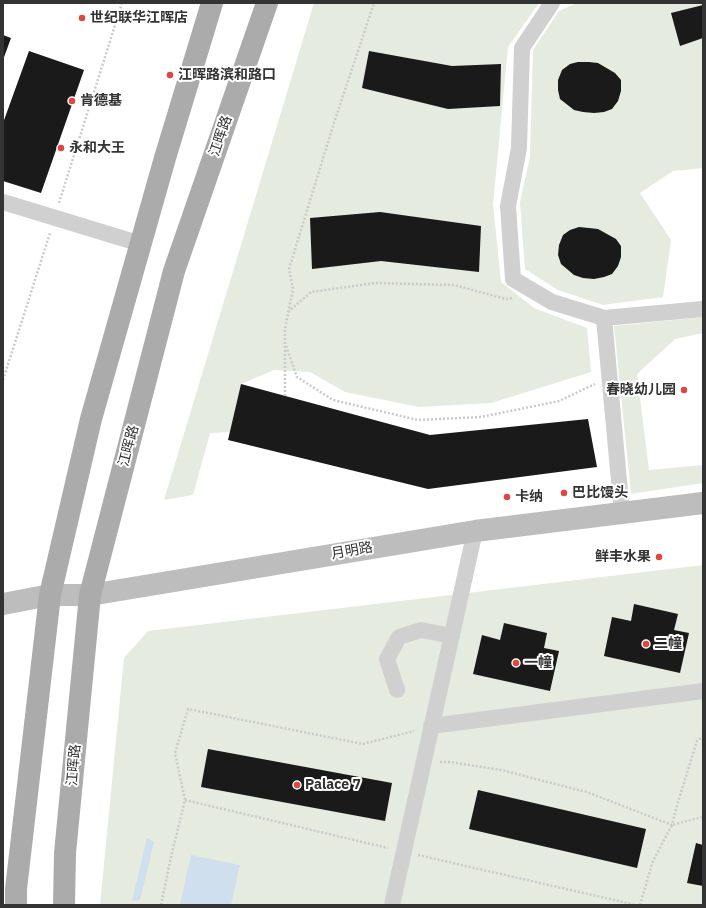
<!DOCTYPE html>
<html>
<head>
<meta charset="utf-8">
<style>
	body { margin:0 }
	#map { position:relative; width:706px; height:908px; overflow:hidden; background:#fff; font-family:"IBM Plex Sans",sans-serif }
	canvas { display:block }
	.frame { position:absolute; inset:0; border:4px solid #333; pointer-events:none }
</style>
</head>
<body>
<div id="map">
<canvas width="706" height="908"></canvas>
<div class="frame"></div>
</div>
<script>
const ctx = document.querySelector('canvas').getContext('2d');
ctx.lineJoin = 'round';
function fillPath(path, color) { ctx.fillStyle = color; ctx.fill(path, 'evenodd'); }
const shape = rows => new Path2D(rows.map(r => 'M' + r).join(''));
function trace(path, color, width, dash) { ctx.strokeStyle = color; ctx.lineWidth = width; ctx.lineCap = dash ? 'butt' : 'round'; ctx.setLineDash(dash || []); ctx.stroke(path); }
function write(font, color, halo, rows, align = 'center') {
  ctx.font = font + ' "IBM Plex Sans","Noto Sans SC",sans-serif'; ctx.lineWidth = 4; ctx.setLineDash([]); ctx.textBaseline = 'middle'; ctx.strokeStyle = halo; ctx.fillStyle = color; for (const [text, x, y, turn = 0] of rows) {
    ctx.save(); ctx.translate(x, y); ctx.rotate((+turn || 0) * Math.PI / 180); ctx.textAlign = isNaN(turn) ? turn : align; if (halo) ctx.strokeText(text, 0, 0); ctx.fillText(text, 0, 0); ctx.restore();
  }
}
fillPath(shape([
	[314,3,539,3,508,47,493,204,501,282,534,308,587,328,591,372,491,403,419,407,345,392,310,372,274,370,241,384,230,432,210,433,193,495,164,500],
	[577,3,703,3,703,168,673,171,640,193,671,240,663,297,603,305,558,290,525,269,520,202,530,157,533,50,559,11],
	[703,317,703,333,675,339,637,374,649,470,703,465,703,483,631,494,614,326],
	[703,565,703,905,100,905,124,658,148,631]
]), '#e5ebdf');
fillPath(shape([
	[147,838,154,842,140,900,132,901],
	[191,855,240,865,231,905,180,905]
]), '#d0dfed');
fillPath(shape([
	[703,5,703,38,680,46,671,13],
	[3,35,11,38,3,60],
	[29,51,84,70,41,193,3,181,3,123],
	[369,51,452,66,501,64,500,106,448,109,362,88],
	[578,62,589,62,598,63,615,73,621,80,621,91,618,101,612,109,604,112,594,113,583,112,574,110,560,99,558,90,558,80,562,70,570,64],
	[380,212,481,226,479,272,381,261,312,269,310,218],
	[579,227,589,228,598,229,616,239,621,246,621,257,618,266,612,274,604,277,594,279,583,278,574,275,561,264,558,255,559,245,563,235,570,230],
	[241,384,430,435,588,419,597,467,428,489,228,440],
	[634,604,678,614,674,630,689,633,680,673,604,656,612,617,631,621],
	[504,623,547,633,544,648,559,651,550,691,473,674,482,635,500,640],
	[208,749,392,783,385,821,201,787],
	[478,790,646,829,637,868,469,829],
	[696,843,703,845,703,886,687,883]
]), '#1a1a1a');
trace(shape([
	[59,203,122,3],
	[288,312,311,292,375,283,454,285,506,299,513,298],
	[286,346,297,377,333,400,418,420,481,417,559,401,595,384],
	[3,380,50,233],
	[285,396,285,329,293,289,289,269,333,126,374,3],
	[440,762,450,762,501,770,587,792,672,825,678,802,697,741,703,736],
	[185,800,388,848],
	[418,855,636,905],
	[161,905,171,857,185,800,175,753,188,709,363,744,414,731],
	[640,905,653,861,672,825,703,817]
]), '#cacaca', 2.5, [2, 2]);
trace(shape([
	[552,3,522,48,519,148,508,206,513,279,552,302,604,318,703,309],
	[3,202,141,244],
	[604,318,622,513],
	[397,690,387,659,399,637,421,630,452,636],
	[431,726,703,691],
	[392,905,475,531]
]), '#d0d0d0', 16);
trace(shape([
	[3,604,50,595,90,595,475,531,703,503]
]), '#bdbdbd', 22);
trace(shape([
	[16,905,16,889,50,595,91,419,165,158,212,3],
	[64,905,65,853,90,595,174,271,267,3]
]), '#ababab', 22);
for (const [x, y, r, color] of [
	[82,18,4,"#de4641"],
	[170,75,4,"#de4641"],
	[72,101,4,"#de4641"],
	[61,148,4,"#de4641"],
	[684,390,4,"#de4641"],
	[564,493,4,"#de4641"],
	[507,497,4,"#de4641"],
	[659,557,4,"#de4641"],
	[646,644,4,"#de4641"],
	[516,663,4,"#de4641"],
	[297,785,4,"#de4641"]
]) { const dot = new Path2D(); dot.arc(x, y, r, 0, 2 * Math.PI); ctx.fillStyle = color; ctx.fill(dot); trace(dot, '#fff', 1.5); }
write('bold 14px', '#333', '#fff', [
	["世纪联华江晖店",90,18],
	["江晖路滨和路口",178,75],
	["肯德基",80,101],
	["永和大王",69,148],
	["春晓幼儿园",676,390,"right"],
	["巴比馒头",572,493],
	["卡纳",515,497],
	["鲜丰水果",651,557,"right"],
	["二幢",654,644],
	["一幢",524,663],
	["Palace 7",305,785]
], 'left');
write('14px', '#333', '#fff', [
	["江晖路",221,136,-71],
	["江晖路",129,446,-75],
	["月明路",352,551,-10],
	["江晖路",74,765,-85]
]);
</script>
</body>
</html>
